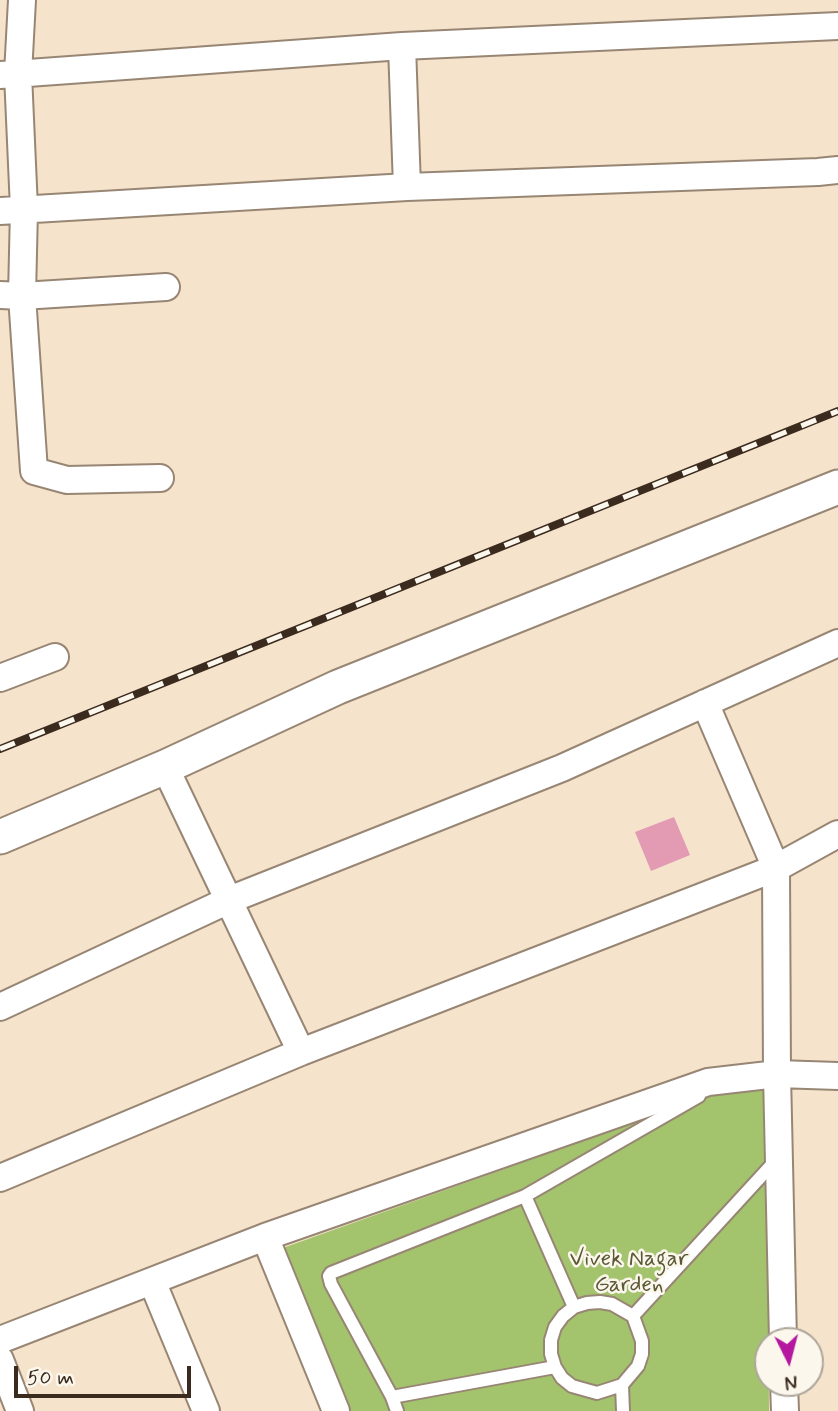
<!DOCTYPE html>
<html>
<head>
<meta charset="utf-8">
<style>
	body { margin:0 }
	#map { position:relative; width:838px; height:1411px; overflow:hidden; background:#f6e3cb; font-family:Mynerve,sans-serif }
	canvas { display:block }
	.north { position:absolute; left:754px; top:1327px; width:70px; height:70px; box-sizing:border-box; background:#fbf7ec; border:2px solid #aea59a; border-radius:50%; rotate:174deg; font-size:19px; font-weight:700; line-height:28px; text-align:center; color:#3b2a1e }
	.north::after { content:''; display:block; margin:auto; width:24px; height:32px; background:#b5179e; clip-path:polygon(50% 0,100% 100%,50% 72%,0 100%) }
	.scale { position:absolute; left:14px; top:1366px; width:177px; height:32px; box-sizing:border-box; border:4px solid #3b2a1e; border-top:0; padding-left:9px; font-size:21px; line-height:24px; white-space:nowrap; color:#3b2a1e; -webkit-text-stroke:5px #fbf7ec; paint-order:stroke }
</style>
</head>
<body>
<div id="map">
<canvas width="838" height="1411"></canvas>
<div class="north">N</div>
<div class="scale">50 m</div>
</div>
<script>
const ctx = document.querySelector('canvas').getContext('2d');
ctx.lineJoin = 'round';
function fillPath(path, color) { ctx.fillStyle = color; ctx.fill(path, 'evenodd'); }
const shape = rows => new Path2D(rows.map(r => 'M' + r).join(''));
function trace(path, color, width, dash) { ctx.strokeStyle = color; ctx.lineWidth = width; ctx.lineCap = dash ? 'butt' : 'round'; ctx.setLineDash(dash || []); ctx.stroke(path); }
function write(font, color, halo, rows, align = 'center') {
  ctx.font = font + ' Mynerve,sans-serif'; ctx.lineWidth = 5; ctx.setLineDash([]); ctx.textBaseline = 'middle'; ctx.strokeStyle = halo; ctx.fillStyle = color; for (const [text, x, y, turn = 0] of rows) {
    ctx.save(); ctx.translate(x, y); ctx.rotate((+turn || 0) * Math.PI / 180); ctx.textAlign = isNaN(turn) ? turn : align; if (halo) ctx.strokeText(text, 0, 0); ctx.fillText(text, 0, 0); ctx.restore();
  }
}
fillPath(shape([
	[766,1087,769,1411,348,1411,280,1249,723,1091]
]), '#a3c46c');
fillPath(shape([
	[674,817,690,855,651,871,635,832]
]), '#e39ab3');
const service = shape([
	[600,1302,612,1304,633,1316,642,1341,642,1354,638,1366,622,1385,597,1393,572,1386,562,1378,555,1367,551,1354,551,1340,555,1327,563,1316,574,1307,587,1303,600,1302],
	[574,1307,525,1196,699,1096],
	[633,1316,777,1159],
	[622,1385,623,1411],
	[392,1397,331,1284,329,1276,331,1273,525,1196],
	[397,1411,392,1397,555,1367]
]);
const minor = shape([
	[22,0,18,74,24,209,22,296,34,471,67,480,160,478],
	[402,46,407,187],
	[0,75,402,46,838,26],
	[0,211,407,187,818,172,838,170],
	[0,295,22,296,166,287],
	[0,678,55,657],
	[705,703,776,868,777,1074,783,1341],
	[165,767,301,1052],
	[0,1007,229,900,562,768,838,643],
	[0,1178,301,1052,776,868,838,834],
	[152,1281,206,1411],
	[0,1340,265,1237],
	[0,1360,20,1411],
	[784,1383,785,1411],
	[336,1411,265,1237,708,1082,777,1074,838,1076]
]);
const tertiary = shape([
	[0,837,165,767,338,687,838,487]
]);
trace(service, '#988674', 16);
trace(minor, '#988674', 30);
trace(tertiary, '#988674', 37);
trace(service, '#fff', 12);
trace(minor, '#fff', 26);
trace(tertiary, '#fff', 33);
const rail = shape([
	[0,749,838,411]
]);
trace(rail, '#3b2a1e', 8);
trace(rail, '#fbf7ec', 5, [16]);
write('23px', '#5a5835', '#fbf7ec', [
	["Vivek Nagar",629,1260],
	["Garden",629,1286]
]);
</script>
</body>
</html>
